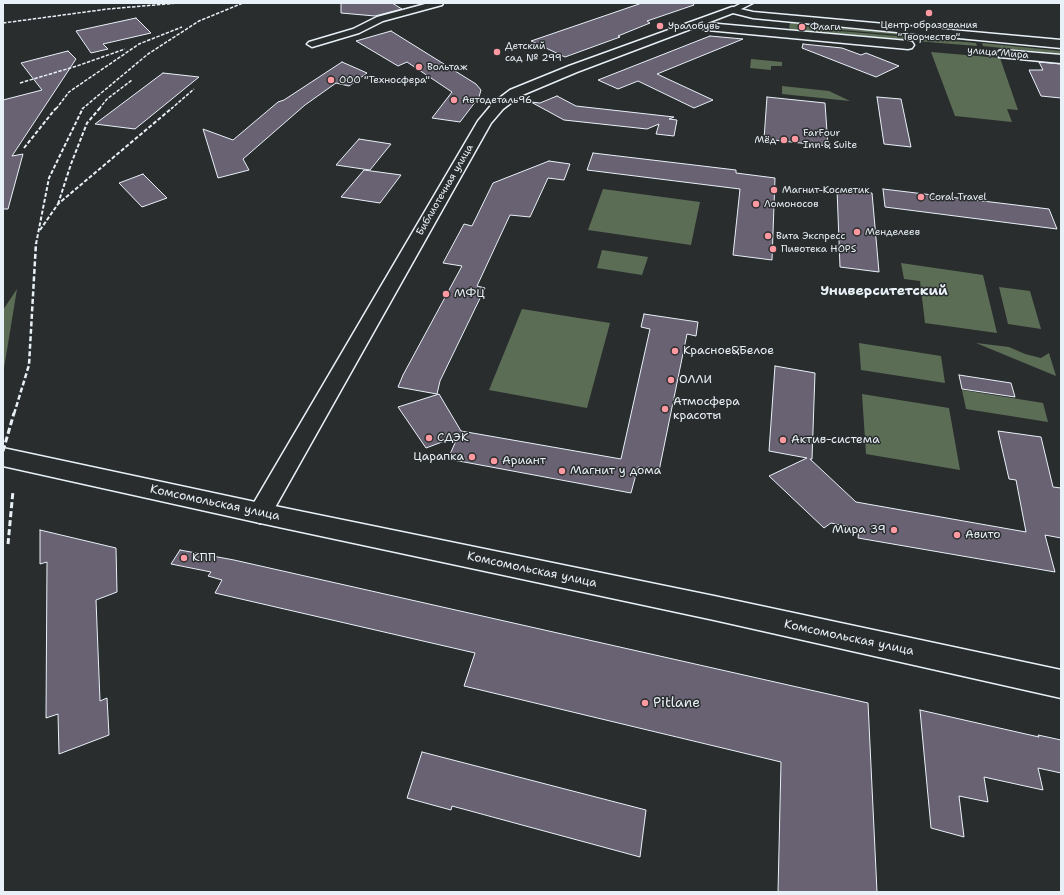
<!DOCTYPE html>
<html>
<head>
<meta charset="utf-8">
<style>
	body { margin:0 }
	#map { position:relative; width:1064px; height:895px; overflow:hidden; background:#2a2d2e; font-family:"Shantell Sans",sans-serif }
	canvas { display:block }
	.frame { position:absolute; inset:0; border:4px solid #e8f1f8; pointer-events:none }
</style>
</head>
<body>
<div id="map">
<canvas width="1064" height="895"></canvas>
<div class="frame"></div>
</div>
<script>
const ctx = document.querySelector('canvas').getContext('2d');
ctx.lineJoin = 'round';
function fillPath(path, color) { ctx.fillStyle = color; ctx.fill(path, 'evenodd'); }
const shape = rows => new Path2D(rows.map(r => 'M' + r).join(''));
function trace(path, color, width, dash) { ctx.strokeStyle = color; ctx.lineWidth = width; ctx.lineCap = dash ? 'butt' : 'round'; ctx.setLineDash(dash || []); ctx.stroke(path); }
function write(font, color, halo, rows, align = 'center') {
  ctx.font = font + ' "Shantell Sans",sans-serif'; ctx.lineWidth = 3; ctx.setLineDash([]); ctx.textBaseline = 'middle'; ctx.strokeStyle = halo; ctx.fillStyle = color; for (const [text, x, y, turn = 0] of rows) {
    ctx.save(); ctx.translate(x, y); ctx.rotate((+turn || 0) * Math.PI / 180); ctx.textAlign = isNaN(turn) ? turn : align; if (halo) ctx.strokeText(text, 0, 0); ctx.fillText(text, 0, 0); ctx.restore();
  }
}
fillPath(shape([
	[793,21,808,23,812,25,860,30,866,27,970,37,972,41,818,28],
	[790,22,817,29,976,43,977,46,793,31,789,28],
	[982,43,1061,51,1061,54,983,46],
	[931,52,1000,58,1018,110,1007,109,1012,122,955,116],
	[751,59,782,62,782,66,771,66,771,70,750,68],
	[782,86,829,91,850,101,782,94],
	[603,189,700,202,691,245,588,230],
	[602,250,648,257,642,275,597,268],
	[901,263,983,275,997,333,925,323,920,281,904,279],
	[999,287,1030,291,1041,329,1008,324],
	[17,289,3,374,3,310],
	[522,309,610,323,587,408,489,390],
	[859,343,941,356,945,383,861,370],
	[976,343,1009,347,1025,354,1041,358,1049,353,1056,376],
	[962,390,1043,403,1048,422,966,409],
	[862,394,949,408,960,470,866,454]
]), '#5c6d56');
const building = shape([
	[341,3,392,3,402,9,375,16,341,13,341,3],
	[642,3,693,3,694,5,647,21,650,23,618,36,620,37,565,57,531,41,642,3],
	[136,18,151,33,103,44,108,49,91,53,76,31,136,18],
	[391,31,476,84,481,90,479,97,460,122,432,118,452,92,407,62,398,66,356,41,391,31],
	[710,36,743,39,657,74,713,100,694,108,638,81,618,89,598,80,710,36],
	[803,44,842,48,861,55,866,53,899,66,876,77,802,48,803,44],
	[68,51,76,59,12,156,23,154,8,209,3,209,3,100,42,90,21,63,68,51],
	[342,62,367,73,349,86,336,83,305,105,243,159,249,170,218,178,203,129,233,140,278,102,284,100,342,62],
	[1039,62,1061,64,1061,98,1041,96,1029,70,1043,70,1039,62],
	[163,73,199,77,135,129,95,124,163,73],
	[557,96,576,106,674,117,669,119,677,120,674,136,656,134,659,124,647,129,564,120,531,102,540,103,557,96],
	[767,97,825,103,828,146,764,139,767,97],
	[877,97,901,99,911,147,884,144,877,97],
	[359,139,391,144,370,170,336,165,359,139],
	[593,153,736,170,736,173,775,178,772,260,733,255,740,189,587,170,593,153],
	[549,161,570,164,564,180,548,178,530,217,510,215,477,286,485,288,440,381,437,394,398,387,403,375,462,266,443,263,464,224,472,226,493,183,549,161],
	[364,170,401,175,380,203,341,197,364,170],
	[143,174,167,198,142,207,119,183,143,174],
	[837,189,872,193,879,272,840,267,837,189],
	[883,189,1049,209,1057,229,885,207,883,189],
	[644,314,698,322,696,336,687,334,659,471,638,467,631,493,448,459,458,436,426,448,398,407,439,394,461,431,621,459,650,329,641,327,644,314],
	[775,366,815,373,812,459,810,459,856,502,1026,532,1016,480,1009,479,998,431,1041,437,1053,487,1061,488,1061,538,1045,535,1055,572,858,538,859,529,831,523,824,528,769,476,807,458,769,451,775,366],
	[959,375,1011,383,1015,397,962,389,959,375],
	[40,530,116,548,117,592,96,600,100,701,107,698,109,735,59,754,58,714,46,718,47,562,40,564,40,530],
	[180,550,234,560,868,703,877,892,778,892,781,762,464,686,475,653,215,593,222,580,208,576,211,572,171,564,180,550],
	[920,710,1039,737,1038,735,1061,740,1061,773,1038,768,1043,790,984,777,988,802,959,796,964,837,931,828,920,710],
	[422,752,646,810,640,857,452,806,451,810,407,798,422,752]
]);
fillPath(building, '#696273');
trace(building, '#e8f1f8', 1);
const minor = shape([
	[429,3,443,3,442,5,383,21,359,33,312,47,307,44,309,42,353,29,377,17,429,3],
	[742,3,753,3,735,12,729,12,728,10,742,3]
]);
const tertiary = shape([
	[732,7,753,12,1061,40,1061,48,753,18,733,13,707,23,908,41,912,42,914,45,912,48,908,49,707,30,696,27,577,72,520,96,503,109,491,123,268,520,260,523,252,520,248,513,252,506,478,121,493,103,510,90,569,66,732,7],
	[1003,50,1061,55,1061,63,999,57,997,54,999,51,1003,50]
]);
const secondary = shape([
	[260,503,714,596,1061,670,1061,698,714,620,260,523,252,520,248,513,252,506,260,503]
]);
const primary = shape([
	[3,448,260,503,268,506,272,513,268,520,260,523,3,466,3,448]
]);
trace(minor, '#e8f1f8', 3);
trace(tertiary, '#e8f1f8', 3);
trace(secondary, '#e8f1f8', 3);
trace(primary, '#e8f1f8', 3);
fillPath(minor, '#2a2d2e');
fillPath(tertiary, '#2a2d2e');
fillPath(secondary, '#2a2d2e');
fillPath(primary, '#2a2d2e');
trace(shape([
	[3,23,108,9,178,3],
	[20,83,77,66,125,49],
	[56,109,69,92,139,44,182,27],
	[82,109,148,54,199,21,243,3],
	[99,109,107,99,132,80],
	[171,109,194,89]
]), '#e8f1f8', 1.5, [3.5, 1.5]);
trace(shape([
	[24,148,56,108],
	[58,204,71,164,87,123,100,108],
	[40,230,58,204,172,108],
	[36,244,49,178,83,108]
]), '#e8f1f8', 2, [4, 2]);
trace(shape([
	[14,414,29,365,36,243]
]), '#e8f1f8', 2.5, [5, 2.5]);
trace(shape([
	[3,451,14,413],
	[8,544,13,491]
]), '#e8f1f8', 3, [6, 3]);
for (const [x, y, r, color] of [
	[929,13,4,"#ff9aa2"],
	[660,26,4,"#ff9aa2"],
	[802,27,4,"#ff9aa2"],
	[497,52,4,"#ff9aa2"],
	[419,67,4,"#ff9aa2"],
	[331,80,4,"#ff9aa2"],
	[454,100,4,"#ff9aa2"],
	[795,139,4,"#ff9aa2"],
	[784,140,4,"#ff9aa2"],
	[774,190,4,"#ff9aa2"],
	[921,197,4,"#ff9aa2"],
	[756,204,4,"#ff9aa2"],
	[857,232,4,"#ff9aa2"],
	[768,236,4,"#ff9aa2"],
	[773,249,4,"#ff9aa2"],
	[446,294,4,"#ff9aa2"],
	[675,351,4,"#ff9aa2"],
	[671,380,4,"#ff9aa2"],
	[665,409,4,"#ff9aa2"],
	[429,438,4,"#ff9aa2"],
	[783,440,4,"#ff9aa2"],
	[472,457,4,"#ff9aa2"],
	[494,461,4,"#ff9aa2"],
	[562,471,4,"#ff9aa2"],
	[894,530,4,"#ff9aa2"],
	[957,535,4,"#ff9aa2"],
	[184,558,4,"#ff9aa2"],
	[645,703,4,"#ff9aa2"]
]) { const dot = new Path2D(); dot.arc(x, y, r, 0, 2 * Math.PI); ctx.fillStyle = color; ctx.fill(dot); trace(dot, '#2a2d2e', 1.5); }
write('10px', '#e8f1f8', '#2a2d2e', [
	["Центр образования",929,25,"center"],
	["\"Творчество\"",929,37,"center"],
	["Уралобувь",668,26],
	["Флаги",810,27],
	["Детский",505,46],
	["сад № 299",505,58],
	["Вольтаж",427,67],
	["ООО \"Техносфера\"",339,80],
	["Автодеталь96",462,100],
	["FarFour",803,133],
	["Inn & Suite",803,145],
	["Мёд",776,140,"right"],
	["Магнит-Косметик",782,190],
	["Coral Travel",929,197],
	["Ломоносов",764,204],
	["Менделеев",865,232],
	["Вита Экспресс",776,236],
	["Пивотека HOPS",781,249]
], 'left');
write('10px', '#e8f1f8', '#2a2d2e', [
	["улица Мира",998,53,5],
	["Библиотечная улица",445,190,-60]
]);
write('12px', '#e8f1f8', '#2a2d2e', [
	["МФЦ",454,294],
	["Красное&Белое",683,351],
	["ОЛЛИ",679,380],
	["Атмосфера",673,402],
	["красоты",673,416],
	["СДЭК",437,438],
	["Актив-система",791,440],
	["Царапка",464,457,"right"],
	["Ариант",502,461],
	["Магнит у дома",570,471],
	["Мира 39",886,530,"right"],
	["Авито",965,535],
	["КПП",192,558]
], 'left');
write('12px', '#e8f1f8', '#2a2d2e', [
	["Комсомольская улица",215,503,12],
	["Комсомольская улица",532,570,12],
	["Комсомольская улица",849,638,12]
]);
write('bold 14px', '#e8f1f8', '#2a2d2e', [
	["Университетский",884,291]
]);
write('14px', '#e8f1f8', '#2a2d2e', [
	["Pitlane",653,703]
], 'left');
</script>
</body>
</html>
